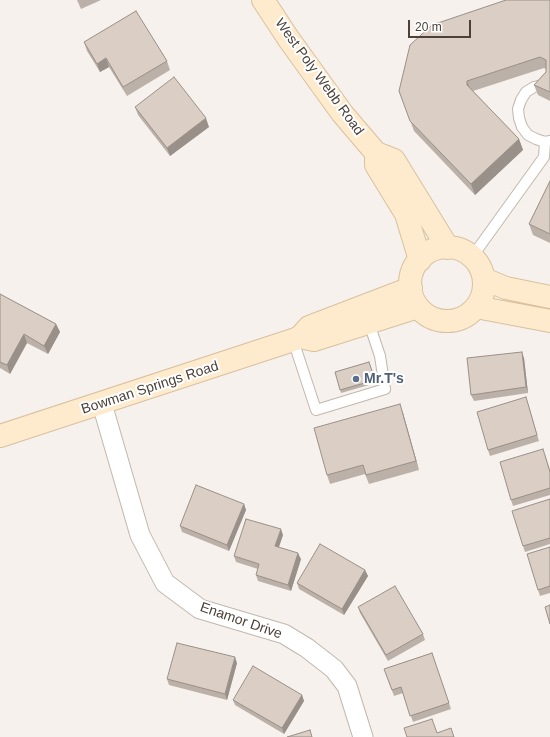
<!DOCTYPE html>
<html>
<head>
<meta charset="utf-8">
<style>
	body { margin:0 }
	#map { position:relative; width:550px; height:737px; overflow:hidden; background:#f6f1ec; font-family:Arial,sans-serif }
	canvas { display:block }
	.scale { position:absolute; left:408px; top:20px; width:63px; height:18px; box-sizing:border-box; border:2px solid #4b4139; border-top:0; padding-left:5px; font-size:12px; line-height:14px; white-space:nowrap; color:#4b4139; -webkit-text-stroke:3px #fff; paint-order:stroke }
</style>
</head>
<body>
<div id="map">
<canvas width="550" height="737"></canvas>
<div class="scale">20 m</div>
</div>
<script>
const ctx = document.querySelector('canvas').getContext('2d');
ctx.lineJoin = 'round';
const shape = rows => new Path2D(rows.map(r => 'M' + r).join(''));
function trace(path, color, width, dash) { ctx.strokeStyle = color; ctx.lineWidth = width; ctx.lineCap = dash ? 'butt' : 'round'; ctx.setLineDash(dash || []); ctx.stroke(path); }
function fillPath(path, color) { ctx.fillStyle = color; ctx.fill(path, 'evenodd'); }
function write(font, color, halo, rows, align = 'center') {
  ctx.font = font + ' Arial,sans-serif'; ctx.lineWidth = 4; ctx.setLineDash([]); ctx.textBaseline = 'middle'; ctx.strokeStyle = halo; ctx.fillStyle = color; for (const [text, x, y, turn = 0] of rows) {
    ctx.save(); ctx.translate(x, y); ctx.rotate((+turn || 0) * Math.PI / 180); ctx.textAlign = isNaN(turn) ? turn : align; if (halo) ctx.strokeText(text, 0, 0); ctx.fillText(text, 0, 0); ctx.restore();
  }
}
const lane = shape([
	[550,83,534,87,526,92,521,100,518,109,519,118,522,127,528,135,536,139,545,142,550,141],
	[472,257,544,157,545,142],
	[293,340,316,410,385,389,380,356,369,323]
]);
const street = shape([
	[102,404,140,535,165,583,200,609,284,634,307,648,334,669,347,686,363,737]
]);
const secondary = shape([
	[263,0,288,38,342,113,376,153,394,160,448,248],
	[376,153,376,165,406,214,420,260],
	'410 284a37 37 0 1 1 74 0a37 37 0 1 1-74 0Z',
	[484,279,506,288,550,297],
	[476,307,550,321],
	[305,338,314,340,418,307],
	[0,436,293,340,300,337,309,327,411,288]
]);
trace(lane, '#c2b8ae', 12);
trace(street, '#c2b8ae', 21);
trace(secondary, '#d8c19e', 24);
trace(lane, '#fff', 10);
trace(street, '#fff', 19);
trace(secondary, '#feebcd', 22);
fillPath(shape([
	[77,0,101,0,81,9],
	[550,0,550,101,538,95,534,85,546,72,546,69,544,68,473,91,519,139,523,150,475,195,414,131,399,91],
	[84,42,167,61,170,70,127,96,109,67,100,72,87,51],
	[135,107,209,127,170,156,138,115],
	[550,181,550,243,533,235,529,224],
	[0,294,56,324,60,332,48,354,27,343,10,374,0,368],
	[524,358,528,393,474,401,471,395],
	[369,362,376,383,341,393,335,372],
	[528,403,539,441,490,456,488,450],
	[403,413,419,470,369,484,365,474,330,484,327,475],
	[545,455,550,470,550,495,513,506,511,500],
	[550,499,550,544,525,552,523,546],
	[244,504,246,510,229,551,182,532,180,526],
	[283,535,279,547,301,559,291,591,258,581,256,575,258,569,236,562,234,556],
	[550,547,550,593,540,596,538,590],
	[365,570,368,576,344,615,299,589,297,583],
	[358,607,423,634,425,640,388,661,360,613],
	[432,653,451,709,413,722,403,693,394,696,384,669],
	[237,663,227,700,169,685,167,679],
	[302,695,304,701,284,734,235,705,233,700]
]), '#bcb1a9');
fillPath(shape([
	[106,58,109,67,100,72,97,64],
	[467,81,471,92,467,85],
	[206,118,209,127,170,156,167,148],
	[519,139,523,150,475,195,471,184],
	[56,324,60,332,48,354,44,346],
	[24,334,27,343,10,374,7,365],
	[522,352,524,358,528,393,526,387],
	[400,404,403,413,419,470,416,461],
	[244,504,246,510,229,551,227,545],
	[281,529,283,535,277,552,275,546],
	[298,553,301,559,291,591,288,585],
	[365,570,368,576,344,615,342,609],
	[235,657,237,663,227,700,225,694],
	[302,695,304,701,284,734,282,728]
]), '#999089');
const building = shape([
	[506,0,550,0,550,92,534,85,546,72,546,60,540,57,467,81,467,85,519,139,471,184,410,121,399,91,410,45,432,25,506,0],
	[136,11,167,61,123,87,106,58,97,64,84,42,136,11],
	[174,77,206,118,167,148,135,107,174,77],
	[550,181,550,234,529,224,550,181],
	[0,294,56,324,44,346,24,334,7,365,0,362,0,294],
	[522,352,526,387,471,395,467,358,522,352],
	[369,362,375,380,340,390,335,372,369,362],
	[526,397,537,435,488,450,477,412,526,397],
	[400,404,416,461,366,475,363,465,327,475,314,428,400,404],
	[543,449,550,472,550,488,511,500,500,462,543,449],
	[196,485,244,504,227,545,180,526,196,485],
	[550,499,550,538,523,546,512,511,550,499],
	[246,519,281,529,275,546,298,553,288,585,256,575,259,564,234,556,246,519],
	[320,544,365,570,342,609,297,583,320,544],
	[550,547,550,586,538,590,527,554,550,547],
	[395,586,423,634,386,655,358,607,395,586],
	[550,605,550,624,545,607,550,605],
	[177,643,235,657,225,694,167,679,177,643],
	[432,653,449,703,410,716,401,687,392,690,384,669,432,653],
	[253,666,302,695,282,728,233,700,253,666],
	[432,719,437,733,451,728,454,737,407,737,404,728,432,719],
	[310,730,312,737,287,737,310,730]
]);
fillPath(building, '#dbcec4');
trace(building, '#999089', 1);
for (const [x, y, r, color] of [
	[356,379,4,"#5c6f8a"]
]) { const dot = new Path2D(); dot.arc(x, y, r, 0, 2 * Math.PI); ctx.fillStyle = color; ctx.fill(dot); trace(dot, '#fff', 1.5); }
write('14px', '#4b4139', '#fff', [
	["West Poly Webb Road",319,77,54],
	["Bowman Springs Road",150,388,-18],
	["Enamor Drive",241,621,19]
]);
write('bold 14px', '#4e5e75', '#fff', [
	["Mr.T's",364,379]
], 'left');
</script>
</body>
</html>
